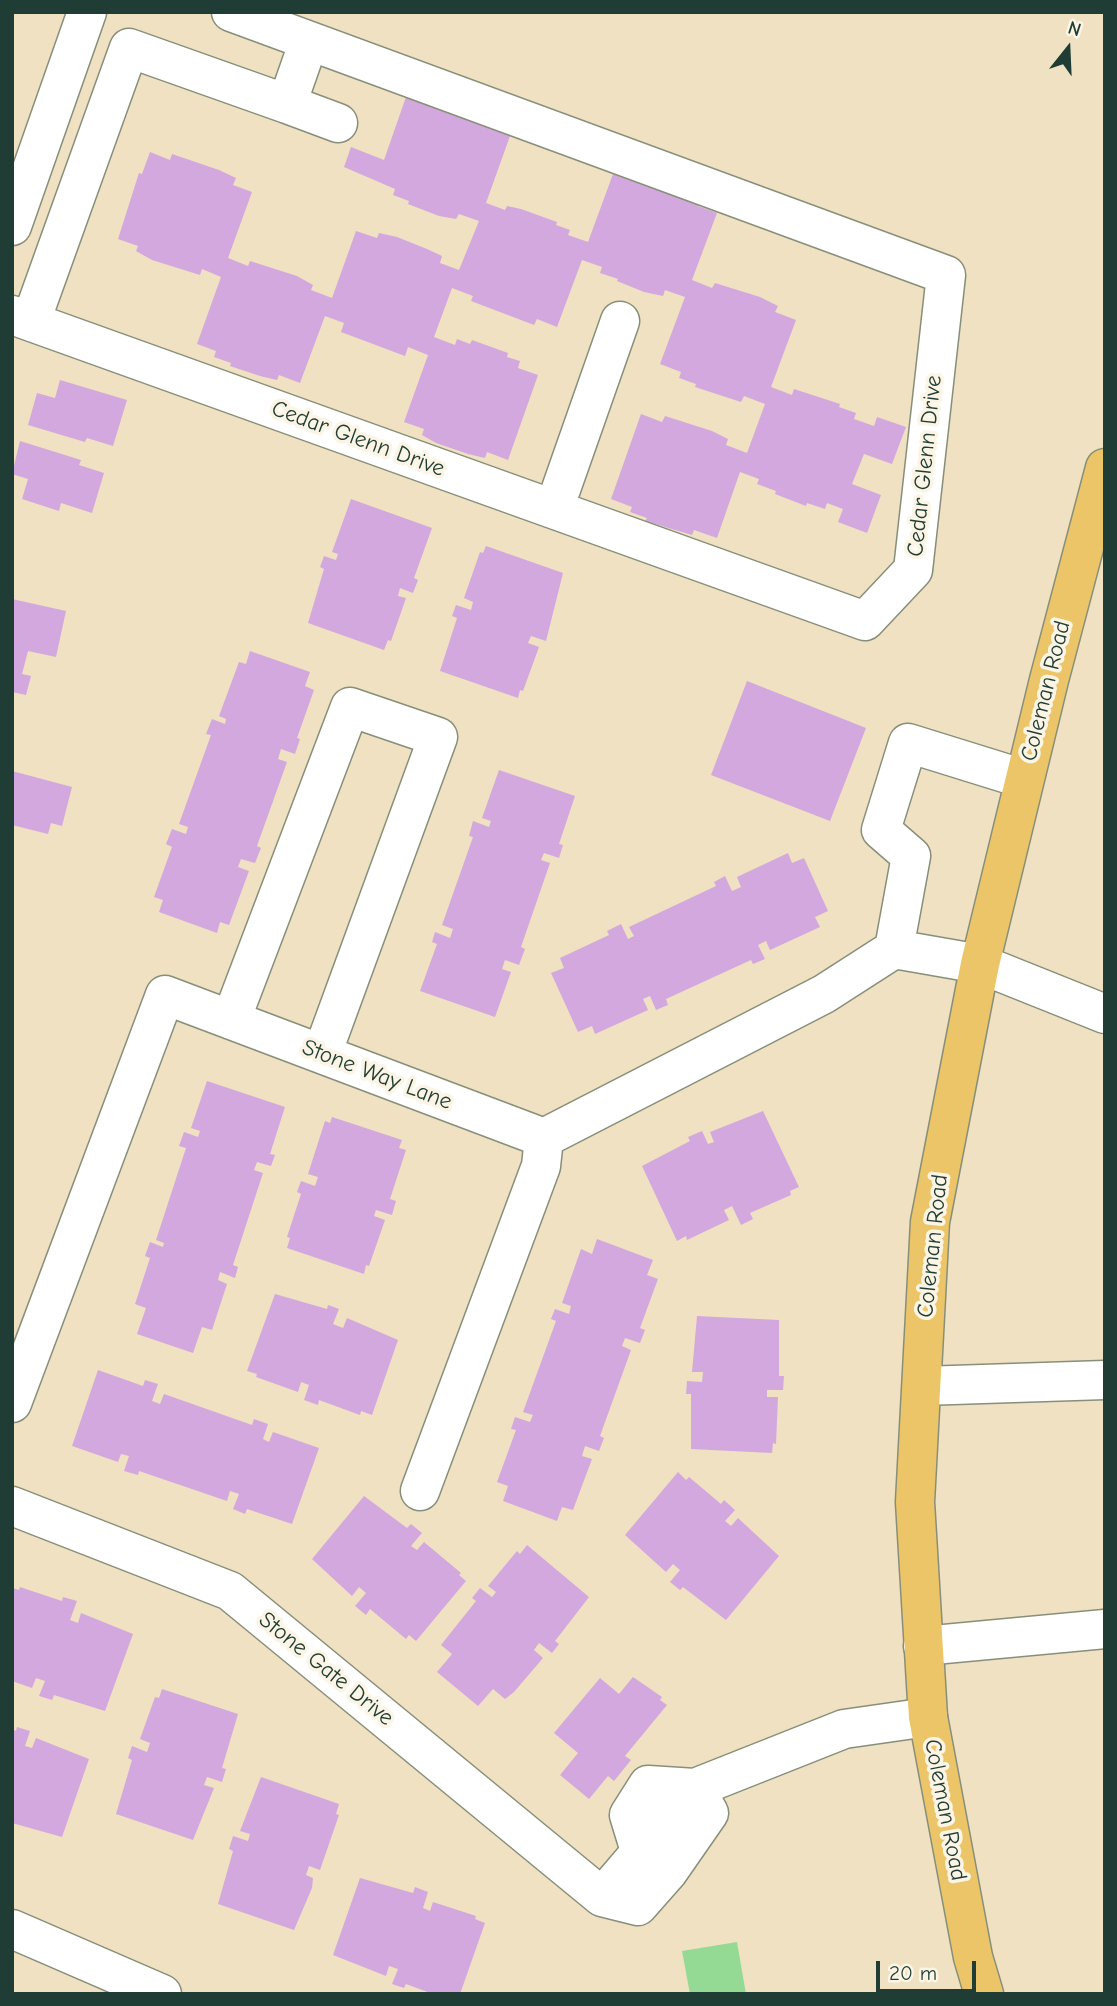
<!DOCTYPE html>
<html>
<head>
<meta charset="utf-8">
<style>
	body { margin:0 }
	#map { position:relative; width:1117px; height:2006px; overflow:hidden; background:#efe1c1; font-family:"Comic Neue",sans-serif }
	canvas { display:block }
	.frame { position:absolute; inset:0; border:14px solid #1f3d34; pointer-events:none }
	.north { position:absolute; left:1033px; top:14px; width:70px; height:70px; -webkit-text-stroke:5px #fcf5e5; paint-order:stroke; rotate:18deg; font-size:19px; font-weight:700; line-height:28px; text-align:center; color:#1f3d34 }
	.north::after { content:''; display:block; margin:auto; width:24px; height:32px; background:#1f3d34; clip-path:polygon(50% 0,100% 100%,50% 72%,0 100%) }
	.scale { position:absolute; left:876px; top:1961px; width:100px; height:32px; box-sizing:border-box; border:4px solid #1f3d34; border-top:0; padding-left:9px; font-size:21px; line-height:24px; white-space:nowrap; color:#1f3d34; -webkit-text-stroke:5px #fcf5e5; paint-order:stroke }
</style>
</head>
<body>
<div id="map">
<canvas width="1117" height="2006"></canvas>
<div class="frame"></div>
<div class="north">N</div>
<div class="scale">20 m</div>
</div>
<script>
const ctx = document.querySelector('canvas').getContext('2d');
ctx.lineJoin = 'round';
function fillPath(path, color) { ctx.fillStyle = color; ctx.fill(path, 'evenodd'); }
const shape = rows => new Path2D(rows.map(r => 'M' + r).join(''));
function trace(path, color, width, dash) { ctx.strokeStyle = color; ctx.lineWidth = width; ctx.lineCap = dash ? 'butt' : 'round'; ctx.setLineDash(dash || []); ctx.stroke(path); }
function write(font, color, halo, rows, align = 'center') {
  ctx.font = font + ' "Comic Neue",sans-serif'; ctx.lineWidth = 7; ctx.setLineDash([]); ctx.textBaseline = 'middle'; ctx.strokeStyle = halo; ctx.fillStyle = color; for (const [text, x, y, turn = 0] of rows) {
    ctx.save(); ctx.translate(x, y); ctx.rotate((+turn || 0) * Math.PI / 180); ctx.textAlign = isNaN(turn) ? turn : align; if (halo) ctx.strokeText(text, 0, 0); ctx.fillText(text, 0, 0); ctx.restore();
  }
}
fillPath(shape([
	[737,1942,746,1994,690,1994,682,1951]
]), '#94da94');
fillPath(shape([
	[406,97,428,105,430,99,493,123,491,129,510,136,486,203,505,210,507,206,521,209,557,222,556,225,570,230,568,235,588,242,613,174,634,182,636,176,699,200,698,206,717,213,692,280,712,288,715,283,760,297,778,306,775,312,796,320,771,387,792,395,794,389,840,404,839,407,856,413,854,419,874,426,877,417,906,427,892,464,864,454,852,484,881,495,867,533,838,522,843,509,827,503,825,509,807,503,806,506,775,494,776,491,757,484,759,479,740,472,717,538,694,530,692,535,645,521,647,518,630,512,632,507,611,499,641,414,662,422,665,416,712,431,728,439,726,445,747,453,765,404,744,396,741,402,695,387,696,384,679,378,681,372,660,364,685,297,665,290,663,296,644,292,617,281,618,279,600,273,602,267,582,260,557,327,537,319,534,325,471,301,473,296,452,288,434,337,455,345,457,339,470,344,472,340,508,353,507,357,520,361,518,368,538,375,508,460,487,452,485,458,468,454,436,443,422,435,424,429,404,422,428,355,408,347,405,356,341,332,344,323,325,316,300,383,279,375,277,380,260,376,230,366,231,363,214,357,216,351,197,344,221,277,202,269,200,275,152,260,136,251,138,246,118,239,139,173,142,174,150,152,170,160,172,154,219,170,236,178,233,185,252,192,228,258,248,266,250,261,297,276,313,285,311,290,332,298,356,231,377,238,379,233,397,237,427,249,442,256,440,263,459,270,479,221,459,214,456,219,439,216,408,204,409,201,393,195,395,189,344,167,351,147,384,160],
	[60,380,127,400,113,446,87,438,85,442,28,425,37,393,55,398],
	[20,441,81,460,79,465,104,473,92,513,61,503,59,511,22,499,28,479,12,474],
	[351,499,432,528,414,578,418,580,413,593,400,588,398,596,406,598,391,641,388,640,384,650,308,623,324,569,320,567,324,556,336,560,338,554,332,552],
	[486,546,563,573,546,641,531,636,528,643,539,647,523,691,520,690,518,698,440,671,457,618,452,616,456,605,471,610,473,602,464,598,480,552,483,553],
	[12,599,66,611,56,657,28,651,22,674,31,676,26,695,12,692],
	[250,651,310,672,305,686,314,690,297,738,300,739,295,754,281,749,278,759,287,762,257,846,261,848,255,863,241,859,238,867,249,871,229,925,220,922,217,933,159,912,163,900,154,897,172,847,166,844,172,829,186,834,188,827,179,824,211,735,206,734,212,719,225,724,226,719,219,716,239,662,246,664],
	[747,681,866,728,830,821,711,775],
	[499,770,575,796,559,844,563,845,559,858,544,853,541,860,550,863,521,947,525,949,519,965,505,960,502,969,511,972,495,1017,420,991,437,944,432,942,435,932,450,938,453,929,442,925,473,837,469,836,473,821,489,827,491,821,482,818],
	[12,771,72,787,62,826,51,823,48,834,12,825],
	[788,853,792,863,804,858,828,911,815,917,820,927,770,950,766,941,758,945,765,959,753,964,751,960,666,999,668,1005,656,1010,650,996,643,999,648,1010,595,1034,592,1026,578,1032,551,973,564,968,560,958,609,935,607,931,621,924,628,939,634,936,629,927,716,886,714,882,725,876,732,891,741,887,737,877],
	[207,1081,285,1107,270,1154,275,1155,271,1166,257,1162,254,1170,263,1173,233,1265,238,1267,235,1278,220,1272,218,1280,227,1284,212,1330,202,1327,193,1353,137,1334,146,1308,135,1304,150,1258,145,1256,150,1242,163,1247,164,1243,156,1240,186,1148,179,1146,184,1132,198,1137,200,1131,191,1128],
	[763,1111,799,1187,790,1191,791,1195,750,1213,753,1219,741,1225,732,1206,724,1210,729,1220,687,1240,686,1236,677,1241,642,1166,690,1141,688,1137,702,1131,708,1144,714,1142,710,1132],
	[332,1117,402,1140,399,1148,406,1150,390,1199,396,1201,392,1215,376,1210,374,1216,385,1220,369,1266,366,1265,364,1274,287,1248,290,1238,287,1237,301,1194,297,1192,301,1181,315,1186,318,1177,308,1174,325,1121,330,1123],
	[597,1239,653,1260,647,1275,658,1279,640,1328,645,1330,640,1343,625,1338,622,1346,631,1350,600,1436,604,1438,599,1451,585,1446,582,1456,592,1459,573,1510,562,1507,557,1521,503,1501,508,1486,497,1482,516,1430,511,1429,515,1417,530,1422,533,1415,523,1412,556,1321,551,1319,555,1309,569,1314,571,1306,562,1303,581,1249,592,1254],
	[275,1294,327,1309,328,1305,339,1309,333,1324,343,1328,347,1318,398,1340,372,1415,361,1411,360,1415,319,1400,318,1405,304,1400,309,1385,301,1382,298,1392,256,1377,257,1374,247,1371],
	[697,1316,779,1320,779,1376,784,1376,783,1390,767,1390,767,1397,778,1397,776,1444,773,1443,772,1453,691,1449,691,1394,686,1394,687,1381,702,1382,703,1372,692,1372],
	[98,1370,143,1386,145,1380,158,1384,152,1401,160,1404,164,1394,252,1425,254,1419,268,1424,263,1439,269,1442,273,1432,319,1448,292,1524,247,1509,245,1514,233,1509,239,1494,230,1491,227,1501,139,1471,138,1475,124,1471,129,1456,121,1454,118,1462,72,1446],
	[678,1472,686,1480,689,1477,721,1504,724,1500,735,1510,725,1521,731,1526,738,1518,779,1556,726,1620,683,1587,680,1590,670,1582,680,1570,673,1564,666,1572,625,1535],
	[364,1496,407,1528,411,1524,422,1533,411,1546,417,1550,424,1542,461,1573,459,1575,466,1581,416,1641,409,1635,406,1639,370,1609,366,1615,355,1606,366,1593,359,1587,352,1596,312,1559],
	[527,1545,589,1597,555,1641,559,1644,552,1653,539,1643,534,1650,543,1658,514,1692,505,1699,493,1689,478,1706,437,1672,452,1654,441,1645,476,1601,472,1598,480,1588,492,1597,496,1592,488,1586,517,1551,520,1554],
	[20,1587,62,1601,63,1597,77,1601,70,1620,78,1623,81,1613,133,1634,105,1711,54,1695,52,1700,39,1696,45,1681,36,1678,32,1688,12,1681,12,1588,19,1590],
	[633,1677,662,1697,660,1700,667,1705,625,1756,631,1760,614,1781,608,1776,589,1799,560,1775,578,1753,554,1733,600,1678,619,1694],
	[162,1689,238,1714,222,1768,226,1769,222,1782,207,1777,204,1785,214,1788,193,1840,116,1814,132,1760,128,1758,132,1746,147,1752,150,1743,140,1739,155,1697,159,1698],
	[17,1727,30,1731,25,1746,32,1748,36,1738,89,1759,62,1837,12,1823,12,1729,16,1731],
	[261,1777,339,1804,336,1814,339,1815,320,1870,309,1866,306,1875,313,1878,312,1888,294,1930,218,1904,233,1851,229,1849,233,1836,248,1841,250,1834,240,1831],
	[360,1878,413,1893,415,1887,428,1892,423,1908,430,1911,433,1902,476,1916,475,1919,485,1923,460,1994,433,1994,406,1984,404,1988,392,1984,398,1969,389,1966,386,1976,333,1955]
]), '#d3a8de');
const minor = shape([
	[287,104,338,123],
	[12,226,87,12],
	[12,315,865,621,913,570,946,275,231,12],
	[31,321,129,48,287,104,309,41],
	[554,509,620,321],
	[894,949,911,856,881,830,908,743,1024,779],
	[231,1020,350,707,438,737,322,1054],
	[922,1386,1105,1380],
	[12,1403,165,995,544,1138,824,994,894,949,980,964,1105,1014],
	[420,1491,541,1166,544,1138],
	[12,1506,230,1591,602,1897,638,1906,668,1872,709,1813,695,1788],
	[923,1646,1105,1629],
	[640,1851,629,1815,648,1785,695,1788],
	[602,1897,695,1788,844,1729,928,1717],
	[12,1929,162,1994]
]);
const major = shape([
	[984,1994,973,1957,928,1717,915,1502,930,1222,980,964,1049,680,1105,468]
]);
trace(minor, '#878f7a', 41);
trace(major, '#878f7a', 41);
trace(minor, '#fff', 38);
trace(major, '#ecc569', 38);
write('23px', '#1f3d34', '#fcf5e5', [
	["Cedar Glenn Drive",358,439,20],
	["Cedar Glenn Drive",925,466,-84],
	["Coleman Road",1046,691,-76],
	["Stone Way Lane",377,1075,21],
	["Coleman Road",933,1246,-84],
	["Stone Gate Drive",326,1669,39],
	["Coleman Road",945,1810,79]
]);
</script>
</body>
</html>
